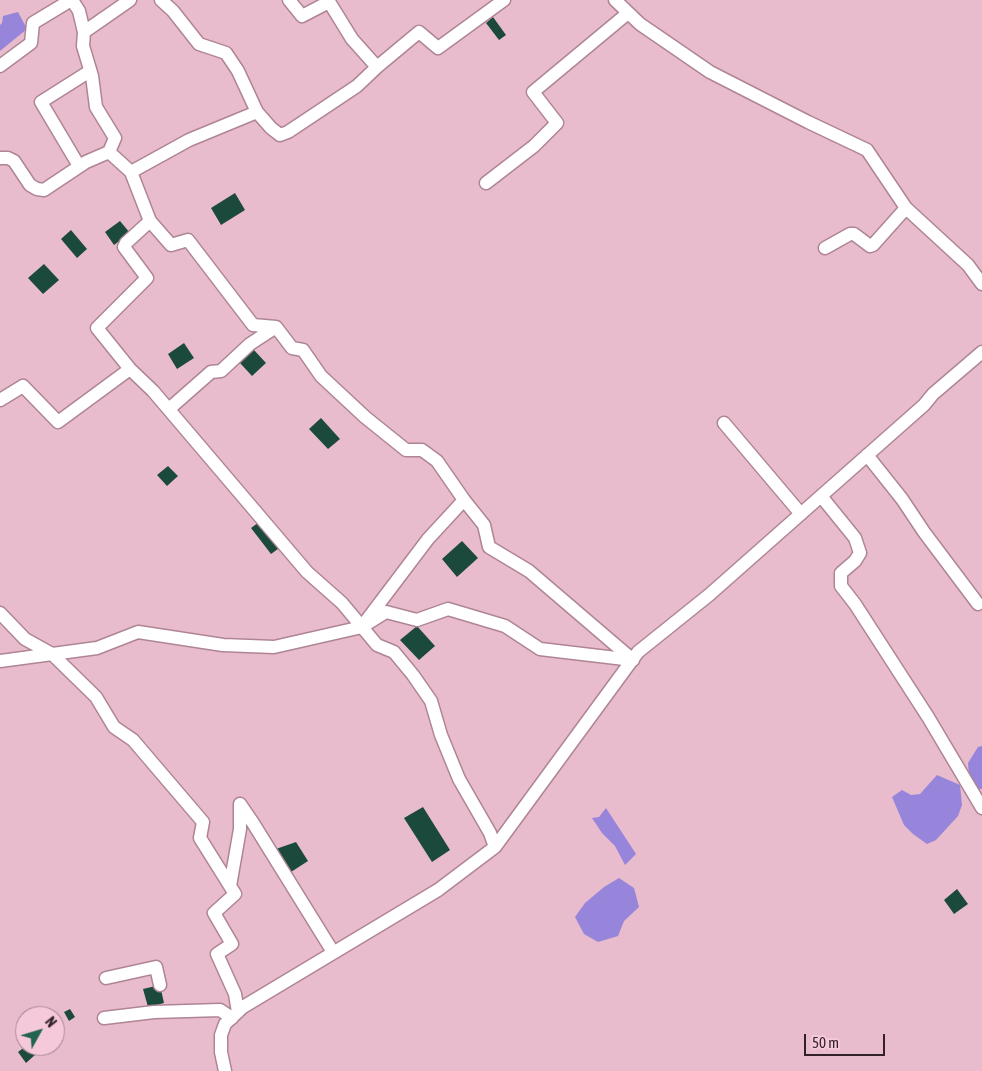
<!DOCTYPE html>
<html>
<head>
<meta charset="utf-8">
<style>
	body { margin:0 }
	#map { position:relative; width:982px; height:1071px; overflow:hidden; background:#e8bbcd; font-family:"Asap Condensed",sans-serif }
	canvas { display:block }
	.north { position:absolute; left:15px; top:1006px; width:50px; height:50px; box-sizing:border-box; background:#f5c8da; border:1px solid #a78593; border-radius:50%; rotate:51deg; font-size:14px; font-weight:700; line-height:20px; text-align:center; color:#322128 }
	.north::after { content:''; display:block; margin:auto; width:18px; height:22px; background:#226352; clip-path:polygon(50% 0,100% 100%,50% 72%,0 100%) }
	.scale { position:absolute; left:804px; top:1034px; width:81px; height:22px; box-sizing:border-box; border:2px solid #322128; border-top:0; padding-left:6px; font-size:15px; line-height:18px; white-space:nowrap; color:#322128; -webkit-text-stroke:4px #f5c8da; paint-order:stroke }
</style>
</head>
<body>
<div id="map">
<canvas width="982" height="1071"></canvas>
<div class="north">N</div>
<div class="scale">50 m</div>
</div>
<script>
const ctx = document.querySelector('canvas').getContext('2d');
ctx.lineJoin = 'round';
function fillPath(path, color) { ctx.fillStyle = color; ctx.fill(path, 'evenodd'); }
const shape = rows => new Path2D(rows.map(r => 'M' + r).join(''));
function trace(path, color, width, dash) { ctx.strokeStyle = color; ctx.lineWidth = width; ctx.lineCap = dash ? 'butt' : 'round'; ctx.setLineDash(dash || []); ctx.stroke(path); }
fillPath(shape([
	[18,12,27,29,0,51,0,25,2,23,3,16],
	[982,746,982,789,978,789,969,776,968,763,978,747],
	[937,775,960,785,962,805,958,816,936,840,927,844,913,834,904,825,892,797,902,790,911,795,920,794],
	[606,808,636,854,625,865,615,846,602,833,592,818,599,817],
	[619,878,634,888,639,907,624,921,618,936,598,942,584,934,575,917,585,903,604,887]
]), '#9785db');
fillPath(shape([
	[493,17,506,35,499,40,486,23],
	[235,193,245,210,221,225,211,208],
	[120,221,130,233,114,245,105,232],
	[71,230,87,249,77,258,61,239],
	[44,264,59,280,43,294,28,278],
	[184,343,194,358,177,369,168,354],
	[254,350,266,363,252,376,240,363],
	[321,418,340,439,328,449,309,429],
	[168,466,178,476,167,486,157,475],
	[262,520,282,546,271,554,251,528],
	[462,541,478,558,457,577,442,559],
	[417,626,435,646,419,660,400,640],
	[423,807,450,850,432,862,404,818],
	[296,842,308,861,291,872,276,849],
	[957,889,968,904,954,914,944,900],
	[160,985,164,1003,148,1007,143,989],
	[70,1009,75,1017,69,1021,64,1012],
	[26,1046,30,1046,36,1054,26,1063,18,1052]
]), '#1b4a3d');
const minor = shape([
	[72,0,79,11,84,32,83,46,92,76,96,107,115,138,109,152],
	[161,0,173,11,199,44,226,53,238,71,257,112],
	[289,0,302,16,329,2],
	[328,0,352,39,377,67],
	[615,0,640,24,710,72,808,122,867,150,906,208,968,265,982,284],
	[84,32,130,0],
	[0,66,31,43,33,23,71,0],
	[0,158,8,158,14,161,30,185,37,189,44,190,86,162,109,152,131,172,189,140,257,112,271,128,280,135,288,132,357,86,377,67,419,32,438,48,504,0],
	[79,166,41,102,90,71],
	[131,172,150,221,171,245,188,240,253,325,276,327,292,348,303,350,321,376,365,417,406,450,422,450,437,461,464,500,484,525,489,547,529,571,633,660],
	[486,183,534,146,557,123,533,92,628,13],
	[825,248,850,234,854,234,870,246,873,245,906,208],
	[130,369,97,328,147,278,124,247,126,243,150,221],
	[0,400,23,386,58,422,130,369,153,391,307,572,342,603,377,645,394,652,413,675,431,701,441,735,459,779,490,833,495,847,438,890,243,1007,225,1024,221,1035,221,1052,225,1071],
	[169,409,211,372,221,371,250,344,276,327],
	[724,423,801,514],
	[867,455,902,499,924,532,978,604],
	[821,496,855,538,860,553,855,561,841,573,841,586,855,604,928,717,982,808],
	[0,613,25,639,52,654,96,697,114,727,133,740,203,822,200,838,235,894,214,913,232,944,217,954,235,994,238,1012],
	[366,621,428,539,464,500],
	[0,661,97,648,138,632,223,645,274,647,362,627,386,612,417,620,448,609,505,626,540,649,633,660],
	[240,804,253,823,333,952],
	[495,847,638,652,709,595,924,405,933,394,982,352],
	[230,886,240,829,240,804],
	[106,978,156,967,160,985],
	[104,1018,154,1012,220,1010,232,1018]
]);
trace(minor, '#af8596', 15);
trace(minor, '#fff', 12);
</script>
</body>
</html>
